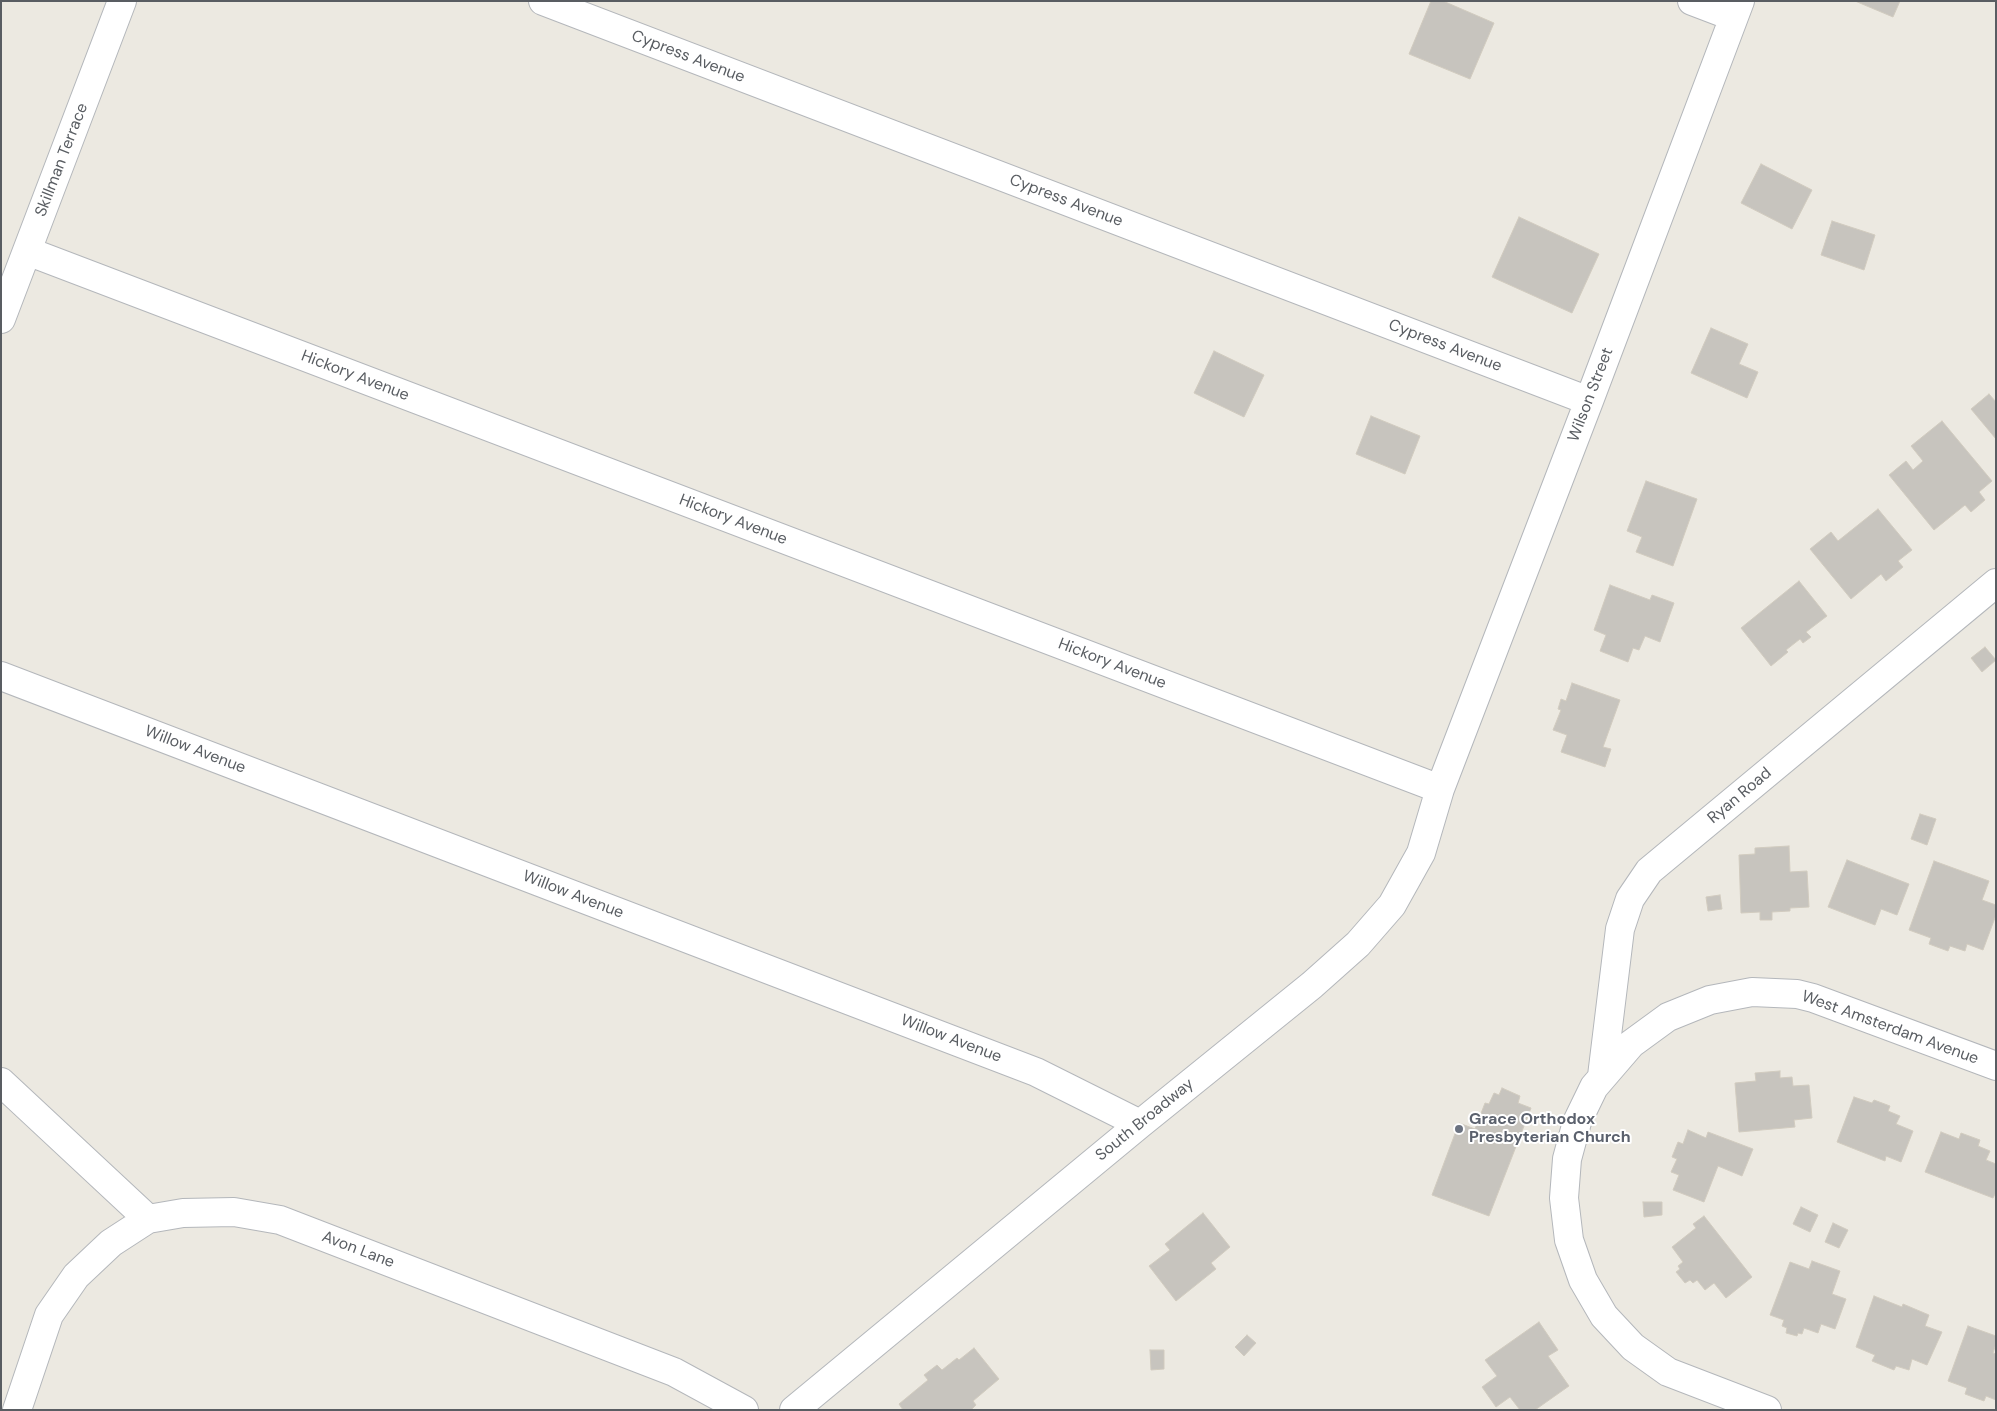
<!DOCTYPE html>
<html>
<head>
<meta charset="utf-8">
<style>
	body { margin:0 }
	#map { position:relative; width:1997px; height:1411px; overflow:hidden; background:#ece9e1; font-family:"DM Sans",sans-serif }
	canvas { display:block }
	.frame { position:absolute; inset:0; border:2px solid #595d62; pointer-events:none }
</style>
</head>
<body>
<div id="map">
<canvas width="1997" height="1411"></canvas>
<div class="frame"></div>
</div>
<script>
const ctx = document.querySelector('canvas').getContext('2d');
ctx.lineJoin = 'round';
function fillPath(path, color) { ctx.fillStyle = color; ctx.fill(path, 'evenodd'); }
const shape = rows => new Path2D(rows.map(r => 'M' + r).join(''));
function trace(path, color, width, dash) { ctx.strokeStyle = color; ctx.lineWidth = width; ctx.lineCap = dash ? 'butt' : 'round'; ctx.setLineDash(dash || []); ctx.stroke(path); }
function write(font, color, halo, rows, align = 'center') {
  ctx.font = font + ' "DM Sans",sans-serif'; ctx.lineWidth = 4; ctx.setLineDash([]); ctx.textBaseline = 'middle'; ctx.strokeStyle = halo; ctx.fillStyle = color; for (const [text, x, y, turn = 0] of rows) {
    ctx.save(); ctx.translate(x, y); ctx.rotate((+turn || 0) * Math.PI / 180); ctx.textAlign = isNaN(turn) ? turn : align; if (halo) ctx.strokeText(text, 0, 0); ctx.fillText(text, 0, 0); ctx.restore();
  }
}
const building = shape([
	[1431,1,1443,1,1494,23,1470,79,1409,54,1431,1],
	[1855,1,1900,1,1893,17,1855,1],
	[1761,164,1812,190,1792,229,1741,203,1761,164],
	[1519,217,1599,254,1572,313,1492,277,1519,217],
	[1832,221,1875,235,1864,270,1821,255,1832,221],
	[1711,328,1748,344,1739,364,1758,372,1747,398,1691,373,1711,328],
	[1214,351,1264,375,1244,417,1194,393,1214,351],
	[1989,394,1996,402,1996,439,1971,409,1989,394],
	[1371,416,1420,436,1405,474,1356,454,1371,416],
	[1942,421,1992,481,1979,492,1985,500,1971,512,1965,505,1934,530,1889,475,1906,461,1913,470,1923,461,1911,446,1942,421],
	[1646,481,1697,499,1673,566,1636,552,1642,537,1627,531,1646,481],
	[1878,509,1912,550,1898,561,1903,567,1886,581,1881,574,1851,599,1810,549,1831,532,1838,541,1878,509],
	[1799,581,1827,616,1806,632,1811,637,1803,643,1800,639,1786,650,1788,652,1771,666,1741,628,1799,581],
	[1610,585,1650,600,1652,595,1674,603,1660,642,1645,636,1639,650,1633,648,1628,662,1600,651,1606,635,1594,630,1610,585],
	[1985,647,1996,660,1982,672,1971,658,1985,647],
	[1572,683,1620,700,1603,747,1611,749,1605,767,1561,752,1567,735,1553,730,1561,710,1558,709,1561,699,1566,701,1572,683],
	[1920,814,1936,819,1927,845,1911,839,1920,814],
	[1789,846,1790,872,1807,871,1809,907,1790,908,1790,911,1772,912,1772,920,1760,920,1760,912,1741,913,1739,855,1755,854,1755,848,1789,846],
	[1847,860,1909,884,1897,915,1881,909,1875,925,1828,907,1847,860],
	[1934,861,1989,881,1982,900,1996,905,1996,915,1983,950,1967,944,1965,951,1950,946,1948,951,1929,944,1931,938,1909,930,1934,861],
	[1720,895,1722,909,1708,911,1706,897,1720,895],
	[1780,1071,1780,1078,1792,1077,1793,1086,1809,1085,1812,1118,1794,1120,1795,1127,1739,1132,1735,1083,1756,1081,1755,1073,1780,1071],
	[1502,1088,1520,1096,1518,1103,1531,1108,1489,1216,1432,1195,1459,1123,1475,1129,1485,1103,1489,1104,1494,1093,1499,1095,1502,1088],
	[1854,1097,1872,1103,1874,1100,1890,1106,1888,1111,1900,1116,1896,1124,1913,1131,1901,1162,1886,1156,1885,1161,1837,1142,1854,1097],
	[1688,1130,1706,1138,1708,1132,1753,1149,1742,1176,1718,1166,1704,1202,1673,1190,1679,1175,1671,1172,1677,1159,1672,1157,1678,1142,1683,1144,1688,1130],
	[1941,1132,1959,1139,1961,1133,1980,1140,1978,1146,1990,1151,1986,1160,1996,1164,1996,1192,1993,1198,1925,1172,1941,1132],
	[1643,1202,1662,1202,1662,1215,1644,1217,1643,1202],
	[1801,1207,1818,1215,1810,1232,1793,1224,1801,1207],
	[1203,1213,1230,1247,1211,1263,1216,1269,1176,1301,1149,1266,1170,1250,1165,1244,1203,1213],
	[1704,1216,1752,1277,1726,1298,1714,1283,1705,1290,1697,1280,1693,1283,1690,1280,1685,1283,1676,1272,1680,1269,1678,1266,1683,1262,1672,1247,1696,1228,1693,1224,1704,1216],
	[1833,1223,1848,1230,1839,1248,1825,1242,1833,1223],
	[1812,1261,1840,1271,1832,1294,1846,1299,1835,1329,1821,1324,1818,1333,1804,1328,1802,1334,1798,1333,1797,1336,1786,1333,1787,1328,1782,1326,1784,1320,1770,1315,1790,1262,1809,1269,1812,1261],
	[1874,1296,1902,1307,1903,1304,1929,1315,1925,1326,1942,1332,1927,1365,1912,1359,1909,1370,1896,1366,1894,1370,1872,1361,1875,1355,1856,1347,1874,1296],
	[1539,1322,1558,1350,1548,1356,1569,1386,1535,1410,1520,1410,1510,1397,1496,1407,1482,1387,1497,1376,1485,1360,1539,1322],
	[1968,1326,1996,1336,1996,1344,1993,1353,1996,1354,1996,1400,1986,1396,1984,1401,1965,1394,1967,1388,1948,1381,1968,1326],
	[1247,1335,1256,1343,1244,1356,1235,1347,1247,1335],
	[974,1348,999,1379,973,1401,976,1405,971,1410,903,1410,899,1404,928,1380,924,1375,937,1365,942,1370,957,1358,959,1360,974,1348],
	[1150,1350,1164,1350,1164,1369,1151,1370,1150,1350]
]);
fillPath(building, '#c7c4be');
trace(building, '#d1cbbf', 1);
const street = shape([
	[543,1,1589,401],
	[1692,1,1734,17],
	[27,251,1440,789],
	[1,319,122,1],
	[1,676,1036,1072,1140,1124],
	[1602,1076,1620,929,1630,899,1649,871,1996,583],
	[1,1082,148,1219],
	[17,1410,49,1315,76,1276,111,1243,148,1219,183,1213,234,1212,280,1220,674,1372,744,1410],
	[794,1410,1140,1124,1312,985,1358,944,1392,905,1421,853,1440,789,1589,401,1740,1],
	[1767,1410,1668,1372,1633,1347,1604,1316,1583,1280,1569,1240,1564,1198,1567,1159,1577,1122,1594,1087,1631,1044,1668,1017,1710,1000,1752,992,1797,994,1813,998,1996,1066]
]);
trace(street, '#b4b7bb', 30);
trace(street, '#fff', 28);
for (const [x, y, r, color] of [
	[1459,1129,5,"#6b7280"]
]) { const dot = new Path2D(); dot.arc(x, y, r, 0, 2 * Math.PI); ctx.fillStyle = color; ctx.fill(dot); trace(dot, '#fff', 2); }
write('16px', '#595d62', '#fff', [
	["Cypress Avenue",688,57,21],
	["Skillman Terrace",62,160,-69],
	["Cypress Avenue",1066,201,21],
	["Cypress Avenue",1445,346,21],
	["Hickory Avenue",355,376,21],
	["Wilson Street",1591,395,-69],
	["Hickory Avenue",733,520,21],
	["Hickory Avenue",1112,664,21],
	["Willow Avenue",195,750,21],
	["Ryan Road",1740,796,-40],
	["Willow Avenue",573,895,21],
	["West Amsterdam Avenue",1890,1028,20],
	["Willow Avenue",951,1039,21],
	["South Broadway",1145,1120,-39],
	["Avon Lane",358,1250,21]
]);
write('bold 16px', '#5b616d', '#fff', [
	["Grace Orthodox",1469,1120],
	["Presbyterian Church",1469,1138]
], 'left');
</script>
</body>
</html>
